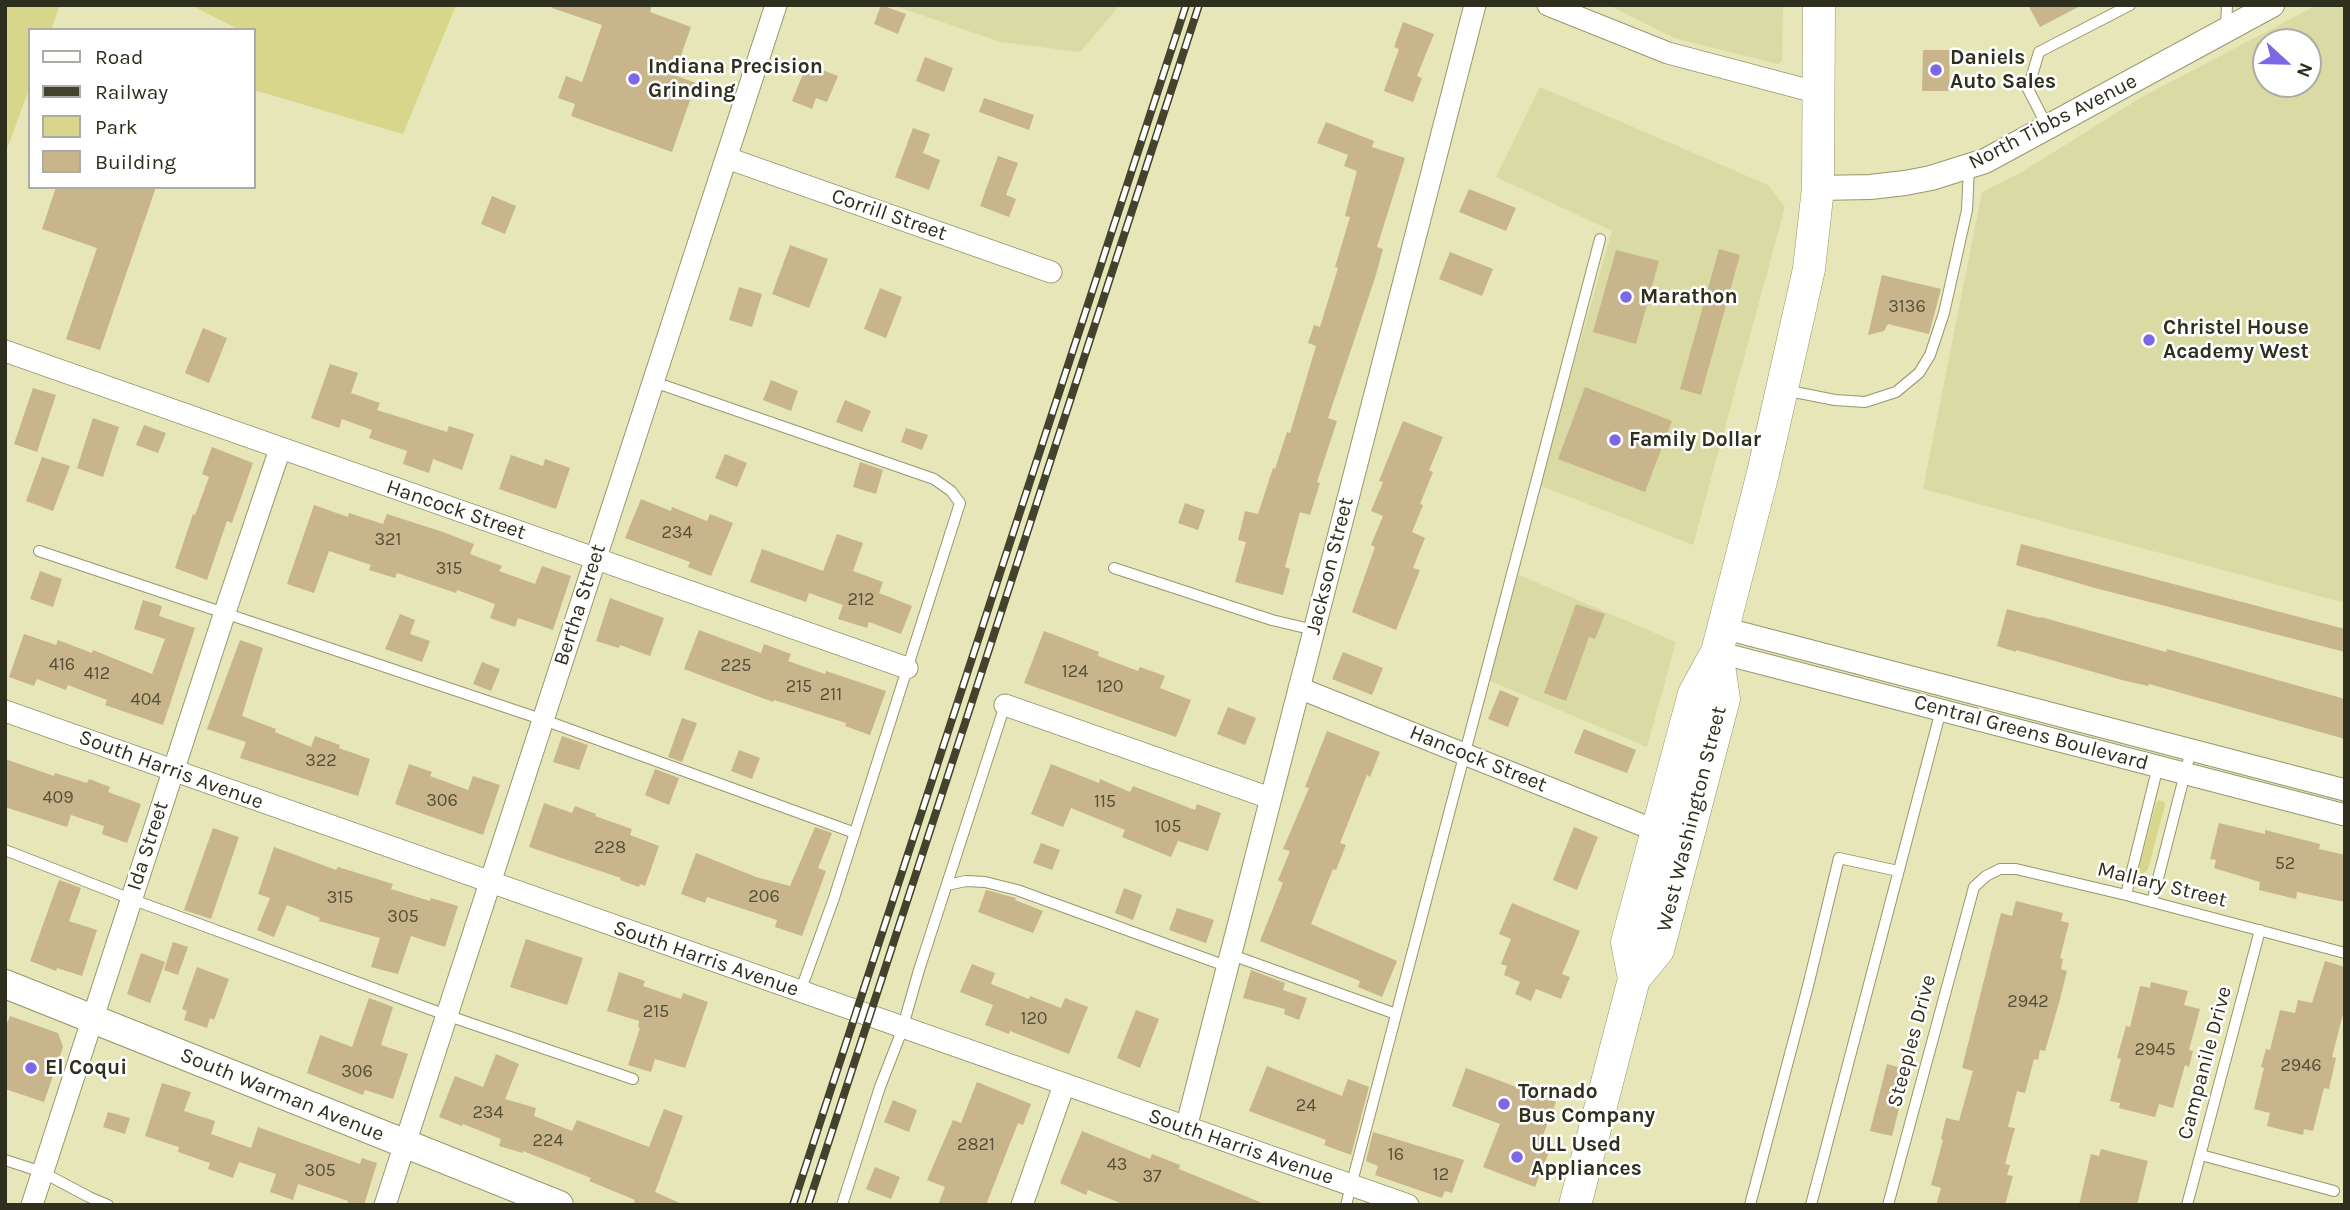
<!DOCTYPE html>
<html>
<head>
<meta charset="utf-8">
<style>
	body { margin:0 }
	#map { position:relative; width:2350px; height:1210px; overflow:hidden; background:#e6e6b8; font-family:Karla,sans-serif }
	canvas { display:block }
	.frame { position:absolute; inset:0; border:7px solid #2f2f1d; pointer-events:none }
	.legend { position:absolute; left:28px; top:28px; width:228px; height:161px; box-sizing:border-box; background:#fff; border:2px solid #acaca5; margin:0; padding:9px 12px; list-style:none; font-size:21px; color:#2f2f1d }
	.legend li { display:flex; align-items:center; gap:14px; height:35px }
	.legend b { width:35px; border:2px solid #acaca5 }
	.north { position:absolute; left:2252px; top:28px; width:70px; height:70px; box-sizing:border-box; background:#fff; border:2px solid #acaca5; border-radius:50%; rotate:112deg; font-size:19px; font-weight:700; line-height:28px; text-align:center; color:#2f2f1d }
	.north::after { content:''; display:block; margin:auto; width:24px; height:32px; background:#7c68e4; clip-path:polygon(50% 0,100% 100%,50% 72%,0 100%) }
</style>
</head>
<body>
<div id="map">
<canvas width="2350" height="1210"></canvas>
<div class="frame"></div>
<ul class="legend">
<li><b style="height:9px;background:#fff"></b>Road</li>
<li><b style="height:9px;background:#42422d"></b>Railway</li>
<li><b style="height:19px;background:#d8d68a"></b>Park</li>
<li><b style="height:19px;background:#c8b58b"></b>Building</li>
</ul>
<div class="north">N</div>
</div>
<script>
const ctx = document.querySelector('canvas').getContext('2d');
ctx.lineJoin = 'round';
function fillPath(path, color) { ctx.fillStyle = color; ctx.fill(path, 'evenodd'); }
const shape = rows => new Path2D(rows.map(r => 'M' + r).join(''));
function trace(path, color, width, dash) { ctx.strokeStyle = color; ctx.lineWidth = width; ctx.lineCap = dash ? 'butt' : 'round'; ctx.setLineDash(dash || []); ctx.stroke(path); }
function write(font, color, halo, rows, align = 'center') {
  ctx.font = font + ' Karla,sans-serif'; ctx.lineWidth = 5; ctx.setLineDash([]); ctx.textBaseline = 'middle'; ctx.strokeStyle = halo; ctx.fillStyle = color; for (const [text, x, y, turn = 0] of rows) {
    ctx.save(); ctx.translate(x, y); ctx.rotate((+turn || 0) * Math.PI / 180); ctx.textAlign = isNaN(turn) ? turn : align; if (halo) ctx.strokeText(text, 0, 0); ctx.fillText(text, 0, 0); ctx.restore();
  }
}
fillPath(shape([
	[892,5,1120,5,1080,52,1001,42],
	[1609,5,1783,5,1782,61,1778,64,1674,38],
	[2317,5,2345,5,2345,603,1923,489,1982,192,2022,172,2142,97],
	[2266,42,2308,42,2308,84,2266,84],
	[1540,87,1768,185,1785,207,1693,545,1539,485,1612,231,1496,177],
	[1519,575,1676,642,1647,747,1488,680,1514,582]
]), '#dadaa4');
fillPath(shape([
	[7,5,60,5,51,30,30,30,30,87,5,154],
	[191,5,456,5,403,134,254,90,254,30,240,30],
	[2159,800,2164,802,2165,805,2148,869,2142,875,2138,871,2156,803]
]), '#d8d68a');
fillPath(shape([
	[553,5,652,5,650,12,691,27,674,75,696,83,672,152,571,116,575,104,558,98,566,76,582,82,602,25,552,8],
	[881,5,906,14,898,34,874,24],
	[2028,5,2082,5,2040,27],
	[1403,22,1434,34,1417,76,1422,78,1413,102,1384,91,1399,49,1394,47],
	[1923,50,1950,50,1949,91,1922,91],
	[925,57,953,68,944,92,916,81],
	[807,64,838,76,827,102,816,98,812,109,792,101],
	[984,98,1034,115,1029,130,979,112],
	[1326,122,1374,141,1372,147,1405,158,1377,247,1383,249,1375,278,1328,418,1337,421,1317,482,1320,483,1310,515,1300,512,1285,567,1290,569,1283,595,1235,582,1246,542,1238,540,1245,511,1258,514,1273,468,1275,469,1287,432,1290,433,1316,346,1308,343,1314,325,1320,327,1338,268,1335,267,1350,217,1345,216,1357,171,1344,166,1348,155,1317,143],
	[913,128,930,134,923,153,940,160,929,190,895,177],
	[998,156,1018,163,1006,195,1016,199,1009,217,980,206],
	[56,187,156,187,100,350,66,339,97,248,42,229],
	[1469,189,1516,208,1506,231,1459,212],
	[492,196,516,206,505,234,481,224],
	[790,245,828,259,809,308,772,294],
	[1719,249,1740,255,1701,395,1680,389],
	[1616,250,1659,261,1636,344,1593,332],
	[1450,252,1493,269,1482,296,1439,279],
	[1882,275,1941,289,1929,334,1888,324,1884,331,1868,335],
	[739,287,762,294,752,327,729,320],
	[880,288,902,297,886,338,864,329],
	[203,328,227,338,209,383,185,373],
	[330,364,358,373,351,393,380,403,377,410,447,432,449,426,474,434,462,470,433,459,429,473,403,464,407,451,369,438,372,430,342,419,339,428,311,418],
	[771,380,798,391,791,411,763,400],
	[1585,387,1672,421,1645,492,1558,459],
	[33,388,56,395,37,452,14,444],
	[845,400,871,411,862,432,836,422],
	[93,418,119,427,103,477,77,468],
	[1403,421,1443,437,1429,470,1433,472,1420,504,1423,505,1412,532,1425,538,1413,568,1420,570,1396,630,1352,612,1375,547,1371,545,1383,516,1371,511,1383,482,1379,481],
	[144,425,166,433,158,453,136,445],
	[906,428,928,435,922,450,901,442],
	[212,447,253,463,232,523,227,521,207,580,175,568,193,514,195,515,209,477,202,474],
	[725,454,747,463,737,487,715,478],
	[511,455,543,466,545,459,570,468,556,509,499,489],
	[42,457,70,466,53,511,26,501],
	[860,462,883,470,876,494,853,487],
	[641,499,671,511,672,507,707,521,710,514,733,523,711,576,688,567,690,562,625,538],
	[1185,503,1205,510,1198,530,1178,523],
	[314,505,348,517,349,513,383,524,387,514,443,532,474,544,470,554,502,566,499,571,535,584,542,566,571,576,553,630,518,618,515,627,490,618,495,604,457,590,456,593,397,573,395,578,369,570,371,565,329,551,314,593,287,584],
	[837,534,863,543,853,571,883,582,879,593,912,606,901,634,869,622,867,628,838,619,843,605,809,593,806,602,750,582,762,549,823,571],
	[2021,544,2345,629,2345,652,2095,588,2016,565],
	[40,571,62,579,53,607,30,599],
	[610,598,664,618,650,656,620,645,619,648,596,641],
	[143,600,162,606,159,616,195,628,163,725,105,705,107,700,68,685,66,690,37,679,34,686,9,677,24,634,56,645,58,640,92,653,93,650,152,674,165,639,134,629],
	[1576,604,1605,614,1595,639,1589,637,1566,701,1544,693],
	[2007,609,2040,618,2041,617,2166,652,2167,649,2345,699,2345,739,2149,684,2148,686,2122,680,2016,650,2016,652,1997,646],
	[400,614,415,620,410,634,430,641,422,662,385,649],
	[699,630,761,653,764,644,791,654,788,661,825,674,826,671,886,691,870,735,845,726,846,723,774,700,773,702,684,669],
	[1044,631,1099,652,1098,656,1138,671,1140,667,1165,676,1160,688,1191,700,1176,737,1024,683],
	[240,640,263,648,242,716,276,729,275,732,311,747,315,736,340,745,339,748,370,759,358,796,240,758,246,742,207,729],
	[1343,652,1383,668,1372,695,1332,679],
	[482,662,500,669,491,691,473,684],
	[1500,690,1519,698,1508,727,1488,719],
	[1228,707,1256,718,1245,745,1217,734],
	[682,718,697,723,682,762,668,757],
	[1584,729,1636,750,1627,773,1574,753],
	[1327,731,1380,752,1370,777,1367,775,1340,843,1346,845,1336,870,1333,869,1311,924,1397,961,1382,997,1358,987,1360,981,1260,941,1283,883,1278,880,1290,851,1283,849,1309,788,1305,787],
	[562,736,588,745,579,770,553,762],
	[739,750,760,758,752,779,731,771],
	[5,759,54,776,55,773,87,783,89,779,110,787,108,792,141,804,127,843,102,834,104,826,71,815,67,827,5,807],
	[409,764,432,772,430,776,468,790,473,776,500,785,483,835,395,804],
	[1051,764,1099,783,1100,779,1130,792,1133,786,1195,810,1197,804,1221,813,1208,851,1178,841,1171,857,1122,837,1125,830,1071,808,1063,827,1031,814],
	[655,769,679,778,669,805,645,795],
	[544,803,572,813,575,806,596,814,595,816,632,829,630,835,659,846,645,886,640,884,639,887,620,880,621,878,529,847],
	[2219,823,2265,834,2265,830,2320,844,2319,849,2345,855,2345,902,2297,892,2296,899,2259,890,2260,882,2214,868,2216,860,2210,859],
	[815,827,832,833,818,868,826,871,802,936,775,927,777,920,707,897,705,903,681,894,696,853,756,877,790,886],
	[1574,827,1598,837,1577,890,1553,880],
	[213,828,239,837,211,919,184,910],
	[1041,843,1060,850,1052,870,1033,863],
	[274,847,336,870,338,867,393,884,391,889,430,901,431,898,458,906,445,947,411,936,398,974,371,967,380,938,319,921,320,918,287,905,274,937,257,930,270,898,258,894],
	[59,880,81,888,69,921,97,930,82,976,57,968,56,971,30,961],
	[1124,888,1142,895,1133,920,1115,913],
	[986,890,1016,898,1015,900,1043,911,1033,933,978,912],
	[2016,901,2063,913,2061,921,2069,923,2060,958,2063,959,2061,969,2067,971,2059,1003,2045,1051,2040,1050,2038,1060,2034,1059,2025,1093,2017,1091,2008,1127,2015,1128,2005,1164,2010,1165,2007,1175,2013,1176,2005,1205,1936,1205,1941,1188,1931,1185,1943,1140,1941,1139,1946,1118,1959,1121,1973,1071,1962,1068,1996,932,2001,913,2012,916],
	[1512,903,1580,931,1562,974,1570,977,1561,999,1536,989,1531,1001,1515,994,1520,982,1504,975,1507,966,1501,964,1511,939,1499,934],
	[1177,908,1214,920,1206,943,1169,930],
	[526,939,583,958,567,1005,510,987],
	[173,942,188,947,178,975,164,970],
	[141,953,165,962,150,1003,127,994],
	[2325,961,2345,967,2345,1006,2332,1057,2336,1058,2329,1089,2324,1088,2313,1131,2304,1129,2303,1135,2267,1126,2270,1113,2254,1109,2264,1068,2261,1067,2266,1049,2270,1050,2280,1010,2295,1013,2298,1000,2312,1003],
	[972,964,995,973,991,984,1029,999,1030,996,1061,1008,1065,998,1088,1007,1069,1054,1010,1031,1009,1034,985,1025,993,1005,960,992],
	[197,967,229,979,214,1020,210,1018,207,1028,184,1020,187,1011,182,1009],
	[1251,970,1285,983,1283,990,1307,998,1299,1020,1284,1014,1285,1009,1243,998],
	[619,972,645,981,643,986,681,999,683,993,708,1002,685,1068,655,1059,651,1072,628,1065,640,1028,638,1027,639,1021,607,1011],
	[2151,982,2188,991,2184,1005,2200,1009,2189,1050,2193,1051,2189,1067,2185,1065,2173,1108,2159,1104,2155,1117,2119,1108,2120,1103,2110,1101,2121,1059,2117,1058,2126,1026,2130,1027,2140,986,2150,988],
	[369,998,393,1007,381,1045,408,1054,393,1099,365,1090,363,1095,307,1073,320,1035,352,1047],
	[1136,1010,1159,1019,1140,1068,1117,1058],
	[10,1016,58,1033,63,1047,44,1102,5,1089,5,1028],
	[496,1054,519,1064,505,1099,536,1108,534,1116,572,1131,577,1120,649,1147,664,1109,683,1116,655,1192,684,1205,633,1205,635,1200,589,1181,591,1178,523,1151,523,1153,499,1146,501,1139,463,1124,462,1126,439,1117,455,1076,483,1087],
	[1887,1064,1909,1070,1892,1136,1870,1131],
	[1267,1066,1342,1096,1348,1079,1369,1087,1351,1155,1324,1145,1326,1140,1249,1111],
	[1466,1068,1556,1102,1540,1143,1551,1147,1535,1187,1483,1167,1500,1124,1452,1106],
	[977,1082,1031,1104,1023,1125,1018,1123,986,1205,938,1205,945,1187,927,1180,953,1120,961,1123],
	[162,1083,191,1092,184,1111,215,1121,211,1134,251,1148,258,1127,360,1164,362,1158,377,1163,364,1205,347,1205,348,1201,298,1184,293,1200,270,1192,276,1174,239,1162,233,1178,208,1169,210,1163,178,1152,179,1147,145,1136],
	[893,1100,917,1110,909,1132,884,1122],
	[108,1112,130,1118,125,1134,103,1127],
	[1082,1131,1150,1159,1152,1154,1180,1165,1179,1169,1267,1205,1125,1205,1088,1190,1086,1195,1060,1183],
	[1373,1132,1464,1160,1452,1193,1445,1191,1442,1198,1375,1175,1378,1166,1366,1161],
	[2101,1149,2148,1161,2137,1205,2079,1205,2091,1154,2099,1156],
	[875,1167,900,1177,891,1199,866,1189]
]), '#c8b58b');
const service = shape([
	[2226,27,2227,5],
	[2048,128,2028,89,2039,52,2130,5],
	[654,382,934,479,951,491,960,503,834,898,800,992],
	[1784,390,1835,400,1865,402,1896,392,1919,373,1930,355,1944,313,1967,210,1969,167],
	[39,551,541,719,855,833],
	[1114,568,1272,620,1314,630],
	[5,850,131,899,446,1015,633,1079],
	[947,885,966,881,985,882,1017,890,1226,966],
	[2126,895,2159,762],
	[2152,902,2191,750],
	[1229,954,1396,1014],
	[2201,1155,2334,1191],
	[5,1160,42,1172,89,1197,108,1205],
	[842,1205,880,1087,901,1033,919,970,1005,705],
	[1346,1205,1600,239],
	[1750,1205,1808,986,1839,858,1898,871],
	[1811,1205,1941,710],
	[1888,1205,1974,887,1986,876,2000,869,2016,869,2126,895,2345,953],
	[2187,1205,2260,930]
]);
const minor = shape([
	[1548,5,1668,53,1819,93],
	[727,158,1051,272],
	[5,351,907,668],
	[1723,628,2345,790],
	[1717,652,2345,815],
	[1299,688,1657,831],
	[1005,705,1270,798],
	[5,711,1408,1205],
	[1186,1128,1475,5],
	[32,1205,224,615,280,449],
	[385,1205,776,5],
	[1022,1205,1064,1085]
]);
const tertiary = shape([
	[1818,188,1870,187,1905,183,1931,178,1985,161,2272,5]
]);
const secondary = shape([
	[5,984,559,1205]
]);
const primary = shape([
	[1634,979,1658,950,1724,699,1717,652],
	[1575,1205,1634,979,1627,942,1694,694,1717,652,1763,473,1809,269,1818,188,1819,5]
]);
trace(service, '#98976c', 12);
trace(minor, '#98976c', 23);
trace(tertiary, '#98976c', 26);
trace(secondary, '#98976c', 30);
trace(primary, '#98976c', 33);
trace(service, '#fff', 10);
trace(minor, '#fff', 21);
trace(tertiary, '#fff', 24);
trace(secondary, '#fff', 28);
trace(primary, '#fff', 32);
const rail = shape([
	[793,1205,1186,5],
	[808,1205,1199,5]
]);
trace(rail, '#42422d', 8);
trace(rail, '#fff', 5, [16]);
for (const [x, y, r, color] of [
	[1936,70,7,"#7c68e4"],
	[634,79,7,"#7c68e4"],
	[1626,297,7,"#7c68e4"],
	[2149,340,7,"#7c68e4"],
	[1615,440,7,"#7c68e4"],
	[31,1068,7,"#7c68e4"],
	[1504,1104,7,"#7c68e4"],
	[1517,1157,7,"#7c68e4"]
]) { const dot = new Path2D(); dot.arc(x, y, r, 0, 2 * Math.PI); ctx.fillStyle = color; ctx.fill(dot); trace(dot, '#fff', 2.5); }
write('18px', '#555038', null, [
	["3136",1907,307],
	["234",677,533],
	["321",388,540],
	["315",449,569],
	["212",861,600],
	["416",62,665],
	["225",736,666],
	["124",1075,672],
	["412",97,674],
	["215",799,687],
	["120",1110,687],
	["211",831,695],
	["404",146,700],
	["322",321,761],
	["409",58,798],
	["306",442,801],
	["115",1105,802],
	["105",1168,827],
	["228",610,848],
	["52",2285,864],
	["206",764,897],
	["315",340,898],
	["305",403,917],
	["2942",2028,1002],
	["215",656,1012],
	["120",1034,1019],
	["2945",2155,1050],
	["2946",2301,1066],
	["306",357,1072],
	["24",1306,1106],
	["234",488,1113],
	["224",548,1141],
	["2821",976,1145],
	["16",1396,1155],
	["43",1117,1165],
	["305",320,1171],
	["12",1441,1175],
	["37",1152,1177]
]);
write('bold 21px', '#2f2f1d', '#fff', [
	["Daniels",1950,58],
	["Auto Sales",1950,82],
	["Indiana Precision",648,67],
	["Grinding",648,91],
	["Marathon",1640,297],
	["Christel House",2163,328],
	["Academy West",2163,352],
	["Family Dollar",1629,440],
	["El Coqui",45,1068],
	["Tornado",1518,1092],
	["Bus Company",1518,1116],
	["ULL Used",1531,1145],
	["Appliances",1531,1169]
], 'left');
write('21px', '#2f2f1d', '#fff', [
	["North Tibbs Avenue",2053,122,-27],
	["Corrill Street",889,215,19],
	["Hancock Street",456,510,19],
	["Jackson Street",1330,566,-76],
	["Bertha Street",580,605,-72],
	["Central Greens Boulevard",2031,733,15],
	["Hancock Street",1478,759,22],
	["South Harris Avenue",171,770,20],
	["West Washington Street",1692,819,-76],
	["Ida Street",148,846,-72],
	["Mallary Street",2162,885,14],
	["South Harris Avenue",706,959,19],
	["Steeples Drive",1912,1041,-75],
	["Campanile Drive",2205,1063,-75],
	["South Warman Avenue",282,1095,22],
	["South Harris Avenue",1241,1147,19]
]);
</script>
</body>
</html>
